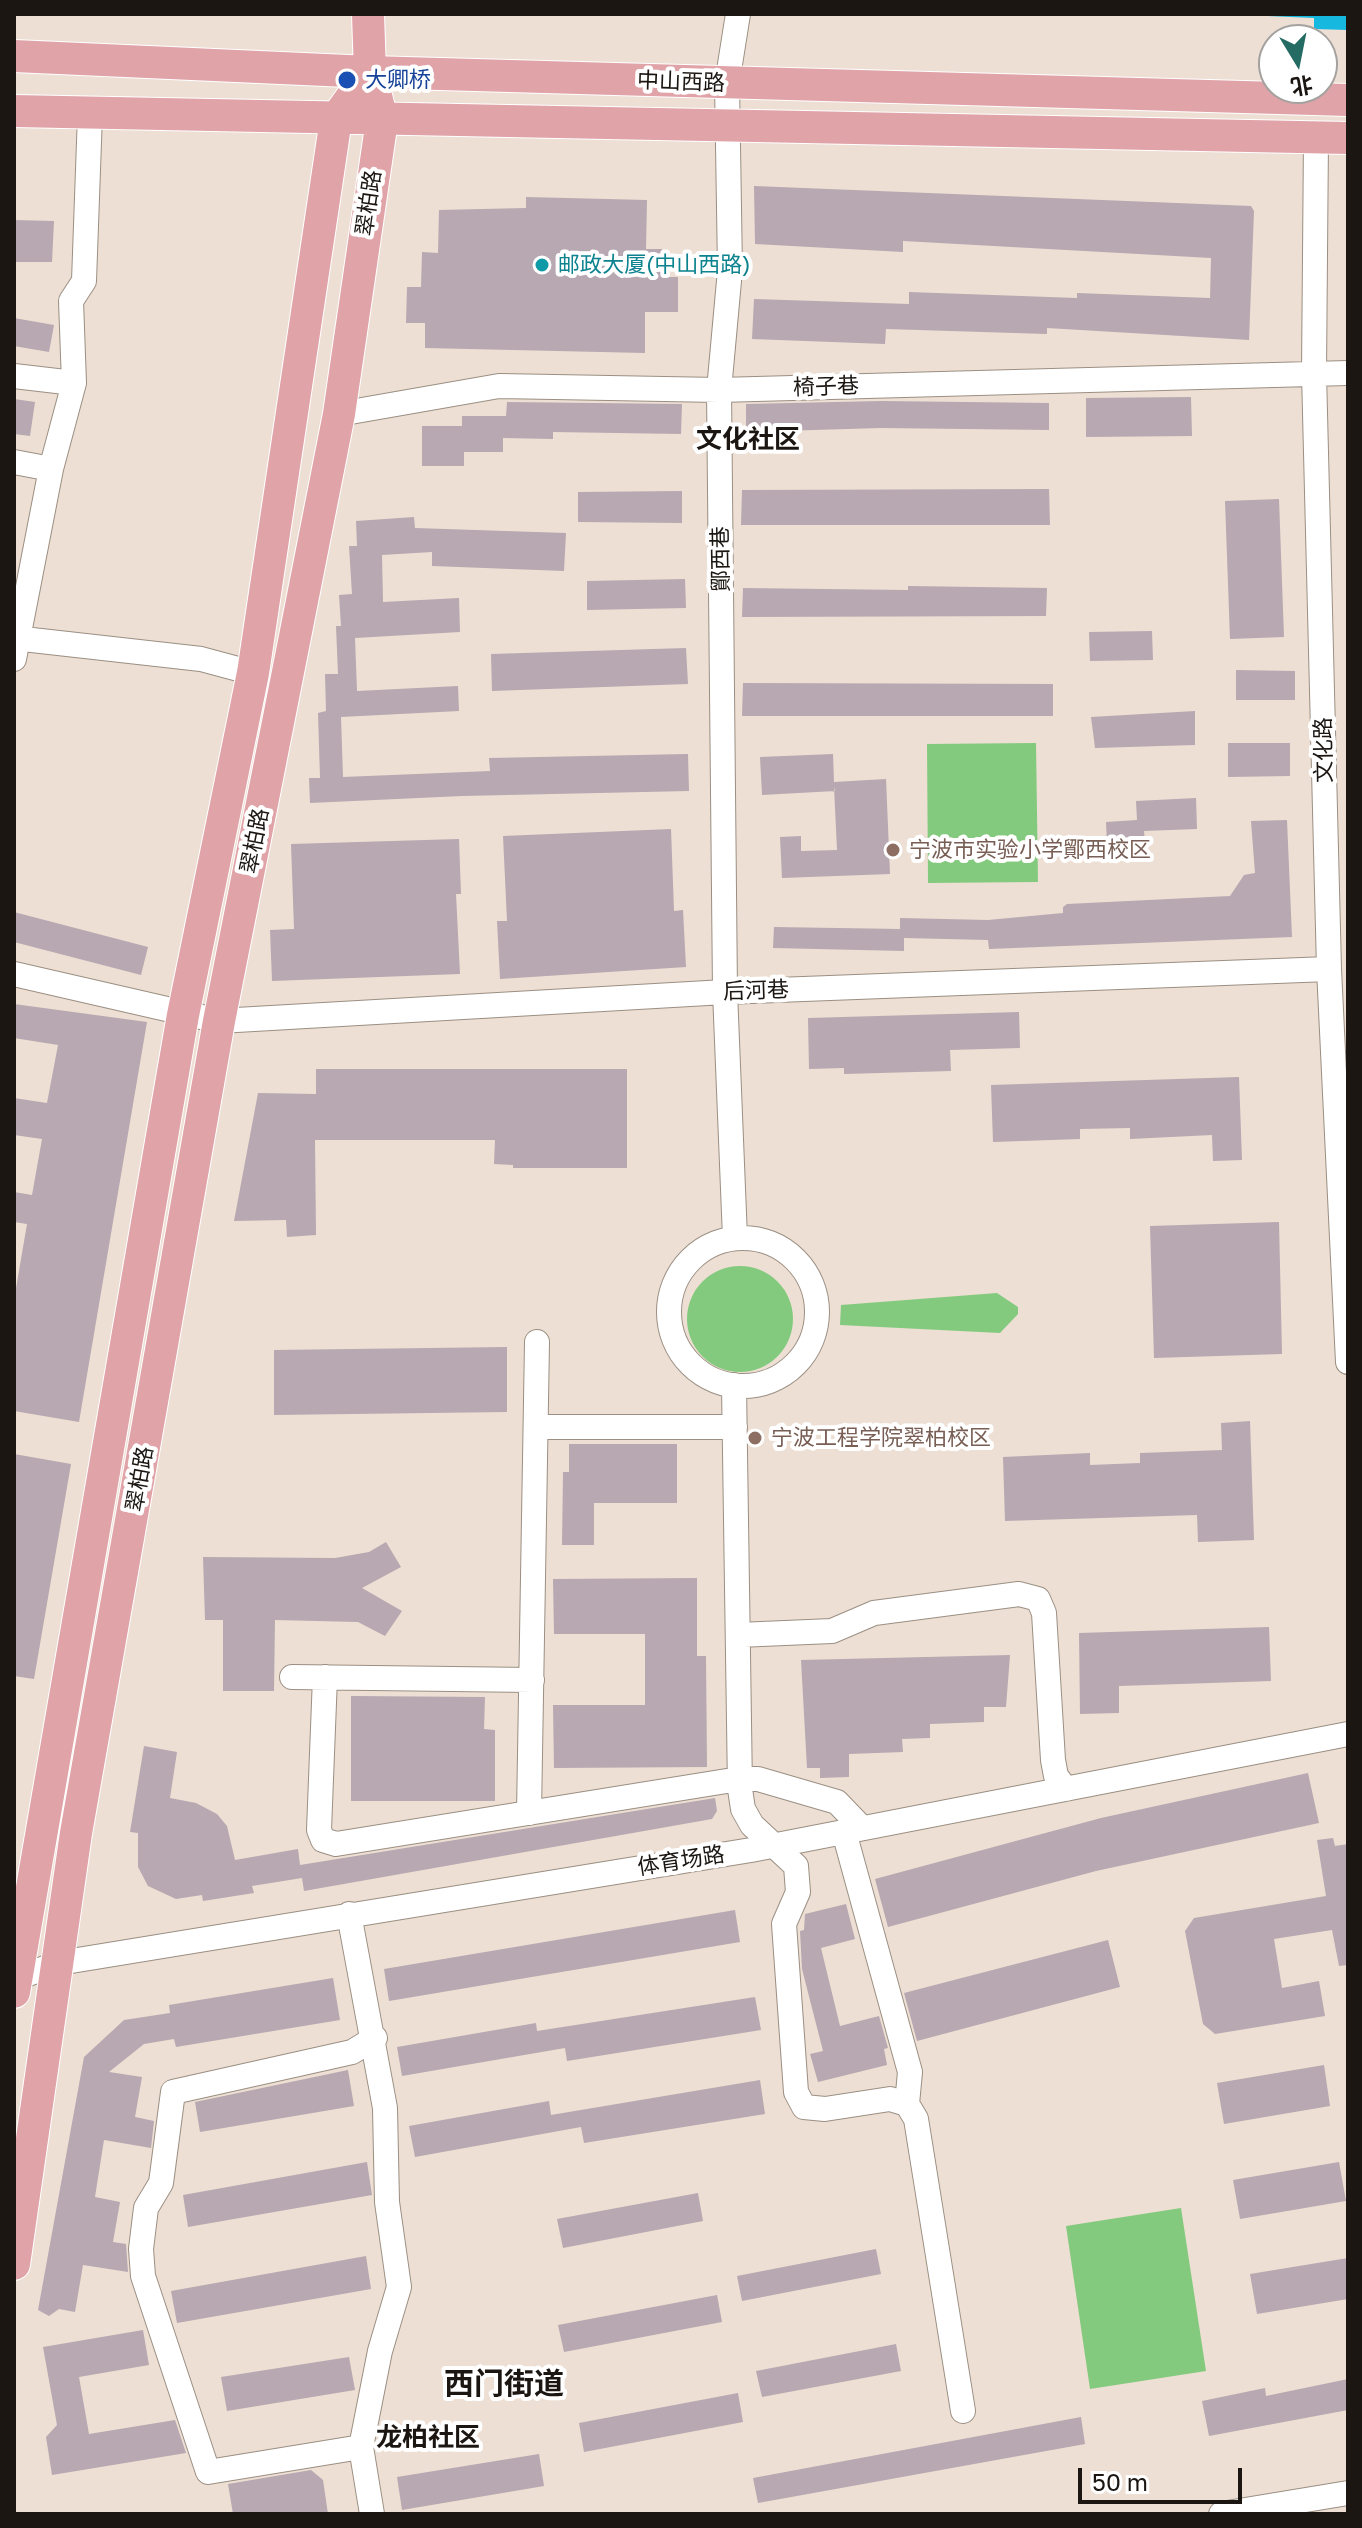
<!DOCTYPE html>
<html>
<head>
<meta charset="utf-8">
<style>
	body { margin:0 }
	#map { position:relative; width:1362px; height:2528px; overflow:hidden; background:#eddfd3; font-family:"Golos Text","Noto Sans SC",sans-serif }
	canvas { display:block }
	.frame { position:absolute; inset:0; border:16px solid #1b1612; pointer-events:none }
	.north { position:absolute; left:1258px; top:24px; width:80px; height:80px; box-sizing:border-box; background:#fff; border:2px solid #a4a2a0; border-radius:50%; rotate:170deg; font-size:22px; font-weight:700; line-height:32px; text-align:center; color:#1b1612 }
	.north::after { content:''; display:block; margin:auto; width:28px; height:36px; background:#236b63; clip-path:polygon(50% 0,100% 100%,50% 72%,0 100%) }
	.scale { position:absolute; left:1078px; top:2468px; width:164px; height:36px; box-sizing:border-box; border:4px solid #1b1612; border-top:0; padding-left:10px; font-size:24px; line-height:28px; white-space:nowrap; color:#1b1612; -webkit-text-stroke:6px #fff; paint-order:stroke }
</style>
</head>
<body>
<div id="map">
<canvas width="1362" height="2528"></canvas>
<div class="frame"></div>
<div class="north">北</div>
<div class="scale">50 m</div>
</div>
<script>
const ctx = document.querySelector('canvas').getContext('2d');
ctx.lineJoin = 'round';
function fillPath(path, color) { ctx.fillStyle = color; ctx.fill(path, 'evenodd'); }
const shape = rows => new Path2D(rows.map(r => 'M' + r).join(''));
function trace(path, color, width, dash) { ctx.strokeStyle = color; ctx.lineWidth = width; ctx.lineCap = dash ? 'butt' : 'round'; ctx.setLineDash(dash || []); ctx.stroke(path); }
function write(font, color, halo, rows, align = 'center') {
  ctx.font = font + ' "Golos Text","Noto Sans SC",sans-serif'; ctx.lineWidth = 8; ctx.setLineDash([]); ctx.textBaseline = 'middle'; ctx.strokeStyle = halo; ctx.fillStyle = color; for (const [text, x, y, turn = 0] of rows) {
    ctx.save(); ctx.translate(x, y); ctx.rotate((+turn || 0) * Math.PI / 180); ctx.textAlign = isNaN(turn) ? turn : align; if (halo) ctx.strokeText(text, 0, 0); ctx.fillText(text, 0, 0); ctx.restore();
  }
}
fillPath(shape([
	[1036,743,1038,882,928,883,927,744],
	'687 1319a53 53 0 1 1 106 0a53 53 0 1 1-106 0Z',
	[997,1293,1018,1307,1018,1314,1000,1333,840,1325,841,1305],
	[1181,2208,1206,2371,1090,2389,1066,2226]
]), '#84ca7e');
fillPath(shape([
	[1221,14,1348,14,1348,30,1314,29,1314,18]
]), '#16b8df');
fillPath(shape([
	[754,186,1251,206,1254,211,1249,340,1047,328,1047,334,886,329,885,344,752,339,754,299,909,304,909,292,1077,298,1077,293,1210,298,1211,258,903,241,903,252,755,244],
	[526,197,647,200,646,249,662,249,661,277,678,277,678,312,645,312,645,353,425,348,425,323,406,323,407,287,421,287,422,252,438,253,439,210,526,208],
	[14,220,54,221,52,262,14,262],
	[14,318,54,325,49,352,14,346],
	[1191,397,1192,436,1086,437,1086,398],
	[14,399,35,402,30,436,14,434],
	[881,401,1049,403,1049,430,881,428,746,432,746,404],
	[507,402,682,404,681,434,553,432,553,439,503,438,503,452,464,452,464,466,422,466,422,426,462,426,462,416,506,416],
	[1049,489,1050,525,741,525,742,490],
	[682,491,682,523,578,522,578,492],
	[1279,499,1284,637,1230,639,1225,501],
	[414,517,415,528,566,533,564,571,432,566,432,552,382,555,383,602,459,598,460,632,355,638,357,691,458,686,459,711,341,717,343,777,490,771,489,758,688,754,689,791,462,796,310,803,309,778,320,778,318,713,326,711,325,674,338,674,336,626,341,626,339,595,352,594,349,546,357,546,356,521],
	[685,579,686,608,587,610,587,581],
	[908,586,1047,588,1046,616,742,617,743,588,908,590],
	[1152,631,1153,660,1090,661,1089,632],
	[686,648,688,684,492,691,491,654],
	[1236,670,1295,671,1295,700,1236,700],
	[743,683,1053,684,1053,716,742,716],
	[1195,711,1195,745,1095,748,1091,717],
	[1228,743,1290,743,1290,776,1228,777],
	[833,754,834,782,886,779,890,874,782,878,780,837,801,836,801,851,837,850,834,787,835,791,762,795,760,757],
	[1196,798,1197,829,1144,831,1145,842,1107,844,1106,822,1137,820,1136,801],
	[1287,820,1292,937,989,949,988,940,904,938,904,951,773,948,774,927,900,929,900,918,988,920,1063,913,1063,907,1067,904,1230,896,1244,875,1255,873,1251,821],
	[671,829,674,911,683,910,686,967,500,979,497,921,507,921,503,836],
	[459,839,461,894,456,894,460,974,272,981,270,930,294,929,291,844],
	[14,912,148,947,141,975,14,942],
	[14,1004,147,1022,79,1422,14,1411,14,1300,27,1224,14,1222,14,1192,32,1195,42,1139,14,1135,14,1098,47,1103,58,1045,14,1038],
	[1019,1012,1020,1048,950,1050,951,1071,844,1074,844,1068,809,1069,808,1018],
	[316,1069,627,1069,627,1168,513,1168,513,1165,494,1164,495,1140,315,1140,316,1235,287,1237,286,1220,234,1221,258,1093,316,1094],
	[1239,1077,1242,1160,1213,1161,1212,1135,1130,1139,1130,1128,1080,1129,1080,1139,993,1142,991,1085],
	[1279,1222,1282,1354,1154,1358,1150,1226],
	[507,1347,507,1412,274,1415,274,1350],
	[1250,1421,1254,1540,1198,1542,1197,1515,1005,1521,1003,1457,1090,1453,1090,1465,1140,1463,1140,1453,1222,1450,1221,1423],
	[569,1444,677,1444,677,1503,594,1503,594,1545,562,1545,563,1472,569,1472],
	[14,1454,71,1464,34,1679,14,1676],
	[386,1542,401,1567,362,1588,402,1611,385,1636,358,1622,275,1620,274,1691,223,1691,223,1620,205,1620,203,1557,335,1558,369,1552],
	[697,1578,697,1656,706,1656,707,1767,554,1768,553,1705,645,1705,645,1634,554,1634,553,1579],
	[1269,1627,1271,1681,1119,1686,1119,1713,1080,1714,1079,1633],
	[1010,1655,1006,1707,984,1707,984,1722,930,1724,930,1738,902,1739,903,1752,849,1754,849,1777,820,1778,820,1768,807,1768,801,1660],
	[351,1696,485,1697,484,1729,495,1730,495,1801,351,1801],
	[144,1746,177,1752,170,1798,196,1803,217,1814,227,1826,235,1860,298,1849,300,1865,715,1798,717,1811,712,1819,304,1891,302,1878,252,1886,254,1893,203,1901,202,1895,176,1899,148,1886,138,1867,138,1833,130,1832],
	[1308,1773,1319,1823,1096,1871,888,1927,875,1879,1101,1818],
	[1333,1838,1335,1846,1348,1844,1348,1965,1339,1966,1332,1930,1274,1939,1282,1988,1319,1981,1325,2016,1215,2034,1203,2024,1185,1931,1194,1918,1326,1896,1317,1840],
	[846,1904,855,1939,821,1948,840,2026,879,2016,888,2048,884,2049,887,2065,818,2082,810,2054,823,2051,802,1969,800,1931,804,1930,805,1914],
	[735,1910,740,1942,389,2001,384,1969],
	[1108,1940,1120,1987,917,2041,904,1993],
	[333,1978,340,2020,176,2047,174,2039,144,2044,109,2072,142,2077,135,2117,154,2121,151,2148,104,2140,95,2197,120,2202,113,2242,126,2244,128,2272,83,2265,75,2312,59,2309,49,2316,38,2310,84,2057,124,2020,170,2013,169,2005],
	[755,1997,761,2030,567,2061,565,2048,402,2076,397,2047,536,2023,537,2031],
	[1324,2065,1330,2106,1224,2124,1217,2083],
	[348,2070,354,2106,200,2132,195,2102],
	[760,2080,765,2114,584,2143,581,2127,415,2157,409,2126,549,2101,551,2115],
	[367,2162,372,2195,188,2227,183,2195],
	[1339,2162,1346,2201,1240,2219,1233,2180],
	[698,2193,703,2221,563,2248,557,2219],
	[876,2249,881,2274,742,2301,737,2276],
	[366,2256,371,2289,177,2323,171,2291],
	[1348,2258,1348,2299,1257,2314,1250,2274],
	[717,2295,722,2322,564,2352,558,2325],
	[143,2330,149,2365,79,2377,89,2434,175,2420,186,2453,52,2475,46,2437,57,2425,43,2347],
	[896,2344,901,2371,762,2397,756,2371],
	[349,2357,355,2390,227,2411,221,2377],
	[1348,2379,1348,2410,1209,2436,1202,2401,1265,2388,1266,2396],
	[738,2393,743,2422,584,2452,579,2423],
	[1081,2417,1085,2444,758,2503,753,2478],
	[539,2454,544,2486,402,2510,397,2477],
	[311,2470,323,2480,328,2514,233,2514,228,2484]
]), '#b7a8b1');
const minor = shape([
	[1316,137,1314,373,1329,969,1348,1362],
	[14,376,74,383],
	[339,414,499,386,719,390,1348,373],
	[14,462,51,469],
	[14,638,201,659,253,673],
	[14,659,51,469,74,383,71,301,84,281,90,114],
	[14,974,219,1021,725,992,1329,969],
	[735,1238,725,992,719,390,730,270,727,83,738,14],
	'669 1312a74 74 0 1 1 148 0a74 74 0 1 1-148 0Z',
	[734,1385,740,1789,743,1809,752,1825,796,1866,798,1892,784,1924,796,2092,804,2107,825,2109,890,2099,907,2104,916,2119,963,2411],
	[536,1427,735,1427],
	[738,1635,832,1631,874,1613,1019,1594,1038,1599,1044,1613,1053,1760,1056,1776,1066,1789],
	[292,1677,532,1680],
	[325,1677,319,1830,323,1840,336,1844,739,1779,758,1779,837,1802,862,1828],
	[529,1813,537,1342],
	[844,1832,910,2072,907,2104],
	[349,1914,385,2108,387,2202,399,2287,380,2351,361,2447,372,2514],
	[14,1979,59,1963,751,1850,1348,1734],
	[361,2447,208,2472,143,2276,141,2249,146,2208,161,2183,173,2092,352,2052,375,2038],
	[1221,2514,1348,2493]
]);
const major = shape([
	[14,56,370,72,1348,100],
	[14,111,1348,138],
	[14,1992,183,1015,253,673,336,119,370,72],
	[14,2264,76,1833,219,1021,339,414,382,120,370,72,368,14]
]);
trace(minor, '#9b8f83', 26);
trace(major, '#fff', 34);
trace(minor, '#fff', 24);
trace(major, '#e0a3a8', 32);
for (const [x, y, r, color] of [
	[347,80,10,"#1a4fb4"],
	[542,265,8,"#0f9aa8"],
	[893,850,8,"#8d6e63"],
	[755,1438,8,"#8d6e63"]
]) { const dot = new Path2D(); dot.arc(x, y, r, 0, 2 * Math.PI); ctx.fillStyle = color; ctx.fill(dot); trace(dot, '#fff', 3); }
write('22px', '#164399', '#fff', [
	["大卿桥",365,80]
], 'left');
write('22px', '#1b1612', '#fff', [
	["中山西路",681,82,2],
	["翠柏路",369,203,-82],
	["椅子巷",826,387,-2],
	["鄮西巷",721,559,-91],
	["文化路",1324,750,-91],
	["翠柏路",255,841,-79],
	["后河巷",756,991,-2],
	["翠柏路",140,1479,-80],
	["体育场路",681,1861,-9]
]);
write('22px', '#0d838f', '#fff', [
	["邮政大厦(中山西路)",558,265]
], 'left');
write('22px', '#785e54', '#fff', [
	["宁波市实验小学鄮西校区",909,850],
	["宁波工程学院翠柏校区",771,1438]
], 'left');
write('bold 26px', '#1b1612', '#fff', [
	["文化社区",748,440],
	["龙柏社区",428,2438]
]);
write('bold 30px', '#1b1612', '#fff', [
	["西门街道",504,2384]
]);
</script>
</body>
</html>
